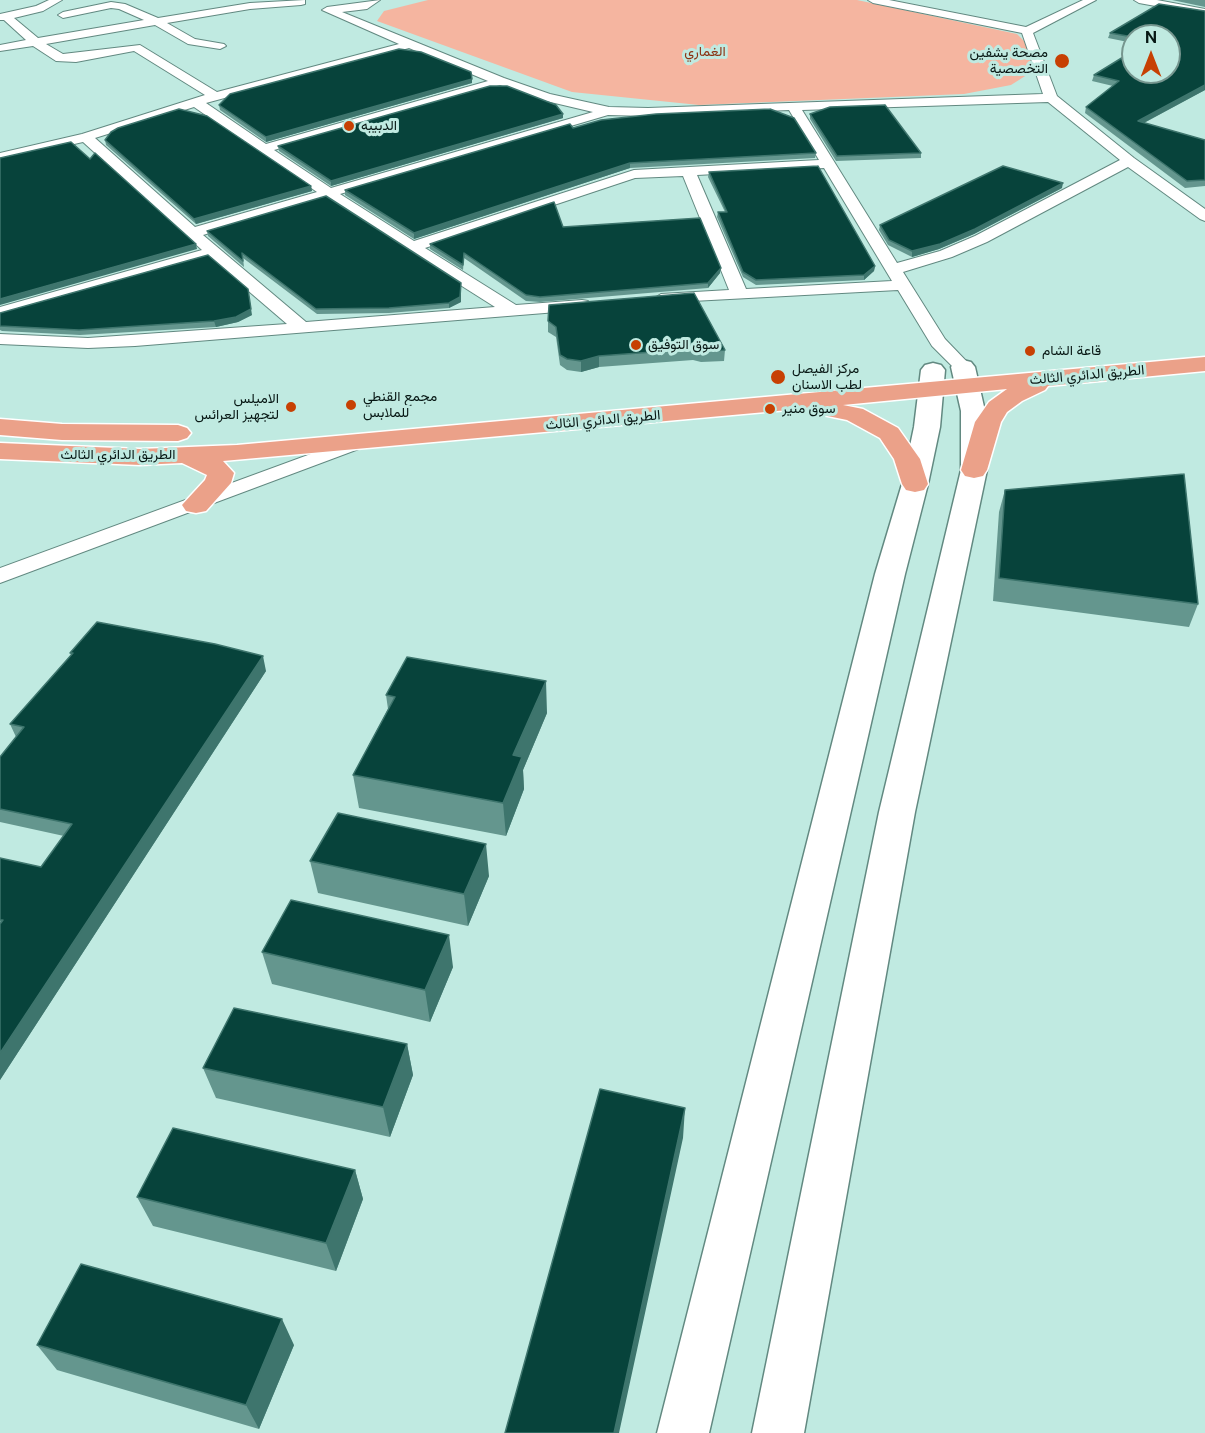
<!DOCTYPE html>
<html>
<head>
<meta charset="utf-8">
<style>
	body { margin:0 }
	#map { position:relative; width:1205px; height:1433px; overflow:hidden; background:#c0eae1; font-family:"Public Sans",sans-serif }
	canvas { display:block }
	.north { position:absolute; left:1121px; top:24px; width:60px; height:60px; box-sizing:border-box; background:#c0eae1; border:2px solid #76968f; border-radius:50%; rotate:0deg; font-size:16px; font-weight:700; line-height:24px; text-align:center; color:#071714 }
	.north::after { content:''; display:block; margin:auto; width:21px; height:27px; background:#c74003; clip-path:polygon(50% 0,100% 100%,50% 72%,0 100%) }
</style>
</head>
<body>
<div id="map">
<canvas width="1205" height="1433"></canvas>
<div class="north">N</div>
</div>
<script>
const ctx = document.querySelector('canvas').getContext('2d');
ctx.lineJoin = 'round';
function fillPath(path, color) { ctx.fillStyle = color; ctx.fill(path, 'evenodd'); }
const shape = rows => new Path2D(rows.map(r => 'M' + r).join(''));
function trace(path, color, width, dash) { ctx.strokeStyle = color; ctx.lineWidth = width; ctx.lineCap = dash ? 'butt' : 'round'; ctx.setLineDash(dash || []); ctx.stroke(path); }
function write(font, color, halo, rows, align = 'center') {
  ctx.font = font + ' "Public Sans",Vazirmatn,sans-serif'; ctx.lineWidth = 6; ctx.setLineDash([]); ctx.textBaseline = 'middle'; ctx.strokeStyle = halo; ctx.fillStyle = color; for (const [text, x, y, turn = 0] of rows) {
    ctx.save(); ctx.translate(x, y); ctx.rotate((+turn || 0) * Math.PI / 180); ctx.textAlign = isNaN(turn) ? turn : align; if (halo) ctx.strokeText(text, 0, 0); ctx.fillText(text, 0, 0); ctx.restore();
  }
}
fillPath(shape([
	[428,0,857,0,1017,34,1025,42,1032,58,1030,73,1011,85,964,94,699,105,572,92,377,21,384,11]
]), '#f5b5a0');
const minor = shape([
	[49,0,62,0,43,11,14,18,38,38,144,20,119,9,111,8,63,18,58,15,63,12,111,2,125,4,158,18,250,3,305,0,305,4,301,5,250,9,167,23,195,39,224,44,226,46,220,49,188,44,155,25,46,44,63,54,140,45,217,92,399,44,322,10,327,7,380,0,367,9,342,12,504,78,550,94,609,107,648,108,1043,94,1022,33,873,3,868,0,889,0,1026,27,1083,0,1096,0,1033,33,1057,96,1134,158,1205,209,1205,221,1200,219,1128,167,987,242,952,257,903,272,945,339,972,367,969,371,963,372,957,371,932,346,898,290,655,303,653,299,661,294,729,290,683,176,635,178,425,248,516,305,582,300,588,301,590,305,588,309,582,310,135,346,88,348,0,344,0,334,88,338,287,324,210,258,0,317,0,307,202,250,83,142,0,161,0,153,82,134,205,95,134,51,76,62,56,61,33,46,0,51,0,45,26,40,4,20,0,20,0,14,36,6,49,0],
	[409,48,488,81,266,144,206,103,409,48],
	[500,85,542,100,593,112,331,188,274,150,500,85],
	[1048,102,1120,160,975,236,940,251,897,263,802,110,1048,102],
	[194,107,317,192,195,227,95,138,194,107],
	[789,110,819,160,634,170,414,241,340,194,608,115,648,116,789,110],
	[824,168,892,281,746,289,697,175,824,168],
	[327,198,405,250,495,307,306,322,203,235,327,198],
	[1134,0,1157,0,1205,9,1205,15,1139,3,1134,0],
	[357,437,364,439,367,443,364,447,0,583,0,568,357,437]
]);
const tertiary = shape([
	[963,360,971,362,975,367,985,411,987,470,915,812,804,1433,752,1433,879,812,961,470,961,411,951,367,955,362,963,360],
	[933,363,941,365,945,370,940,427,928,484,905,574,709,1433,657,1433,875,574,902,484,914,427,921,370,925,365,933,363]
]);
const primary = shape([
	[1205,357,1205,371,1048,386,1045,390,1022,401,1007,412,1001,422,987,470,983,476,974,478,965,476,961,470,975,422,989,402,1007,389,843,405,863,409,898,428,920,459,928,484,924,490,915,492,906,490,902,484,894,459,880,438,847,420,813,413,810,408,223,461,234,473,231,483,206,511,196,513,186,511,182,505,205,480,207,475,182,463,140,465,0,459,0,443,140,449,237,445,1205,357],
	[0,419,62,424,178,425,187,428,191,433,187,438,178,441,62,440,0,435,0,419]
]);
trace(minor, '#628981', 2);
trace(tertiary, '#628981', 3);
trace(primary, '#fff', 3);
fillPath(minor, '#fff');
fillPath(tertiary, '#fff');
fillPath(primary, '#eba189');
fillPath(shape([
	[1172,0,1205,0,1205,7],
	[1205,11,1205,90,1144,123,1205,140,1205,186,1185,188,1085,113,1086,107,1113,86,1092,81,1094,75,1169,36,1133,36,1133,43,1108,38,1110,33],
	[472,83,266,142,220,110,219,105],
	[563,114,563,118,331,186,279,151,278,146],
	[810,114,921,153,921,158,836,161,810,119],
	[573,128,816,153,815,158,630,168,414,239,345,195,345,190],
	[105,140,311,186,312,191,196,224,106,145],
	[709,172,875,266,874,271,864,280,756,285,743,277,717,217,718,212,725,212,708,177],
	[1062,188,974,234,939,249,912,257,888,245,879,230,880,225],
	[563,227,720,273,708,288,540,302,526,301,464,258,463,270,430,249,430,244],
	[207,231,461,283,461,302,449,308,389,313,317,314,243,258,244,267,208,236],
	[0,313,252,315,238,322,216,327,80,335,2,331,0,330],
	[548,321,725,350,724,361,701,362,693,360,599,367,581,372,567,370,560,365,556,337,548,332],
	[1005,490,1198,604,1189,627,993,601,999,512],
	[70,653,266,671,0,1080,0,858,41,867,64,836,0,822,0,757,16,737,10,724,71,655],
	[386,695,547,713,523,770,524,789,506,836,359,808,353,775,388,709],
	[310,861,489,876,468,926,318,893],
	[262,952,453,967,430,1022,272,984],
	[407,1044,413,1075,390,1137,216,1098,203,1068],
	[355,1170,363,1199,336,1271,153,1226,137,1197],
	[37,1345,294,1345,259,1429,57,1370]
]), '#64968e');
fillPath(shape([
	[472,79,472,83,266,142,266,137],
	[1205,85,1205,90,1136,127,1138,121],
	[563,114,563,118,331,186,331,181],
	[630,163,630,168,414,239,414,233],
	[1063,183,1062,188,974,234,939,249,912,257,912,251],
	[311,186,312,191,196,224,194,219],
	[196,244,197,249,0,305,0,299],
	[875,266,874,271,864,280,864,275],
	[721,268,720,273,708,288,708,283],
	[461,283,461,302,449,308,449,303],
	[248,289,252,315,238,322,216,327,214,321],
	[599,356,599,367,581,372,581,361],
	[263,656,266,671,0,1080,0,1053],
	[546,681,547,713,523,770,524,789,506,836,503,803,513,755],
	[486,844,489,876,468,926,464,894],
	[449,935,453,967,430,1022,425,990],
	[407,1044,413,1075,390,1137,383,1107],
	[685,1108,683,1138,619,1433,614,1433],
	[355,1170,363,1199,336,1271,326,1243],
	[282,1319,294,1345,259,1429,246,1405]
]), '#3e756d');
const building = shape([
	[1159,4,1205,11,1205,85,1138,121,1205,140,1205,180,1187,181,1086,107,1119,81,1094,75,1133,51,1133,72,1169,72,1169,36,1133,36,1133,37,1110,33,1159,4],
	[399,49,421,52,471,72,472,79,266,137,219,105,230,94,399,49],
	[490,86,507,86,556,105,563,114,331,181,278,146,490,86],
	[885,105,921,153,837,156,810,114,830,107,885,105],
	[179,109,207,116,311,186,194,219,105,140,111,132,118,128,179,109],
	[770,109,794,118,816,153,630,163,414,233,345,190,570,124,573,128,601,120,656,114,770,109],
	[71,142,90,159,95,153,196,244,0,299,0,158,71,142],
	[818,166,875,266,864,275,756,280,743,272,718,212,727,212,709,172,818,166],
	[1003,166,1063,183,975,229,940,244,912,251,889,240,880,225,1003,166],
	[326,196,461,283,460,297,449,303,389,308,316,309,242,253,243,261,207,231,326,196],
	[554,202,563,227,700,218,721,268,708,283,540,297,526,295,464,253,463,265,430,244,554,202],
	[208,255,248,289,251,309,236,317,214,321,79,330,0,326,0,313,208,255],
	[694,293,725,350,702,352,693,349,599,356,581,361,567,359,560,355,556,327,548,321,549,305,694,293],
	[1184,474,1198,604,999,578,1005,490,1184,474],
	[97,622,215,644,263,656,0,1053,0,924,3,920,0,920,0,858,41,867,72,824,0,809,0,757,24,727,10,724,73,653,70,653,97,622],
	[407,657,546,681,513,755,522,757,503,803,353,775,395,697,386,695,407,657],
	[338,813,486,844,464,894,310,861,338,813],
	[291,900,449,935,425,990,262,952,291,900],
	[234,1008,407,1044,383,1107,203,1068,234,1008],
	[600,1089,685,1108,614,1433,505,1433,600,1089],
	[173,1128,355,1170,326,1243,137,1197,173,1128],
	[81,1264,282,1319,246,1405,37,1345,81,1264]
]);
fillPath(building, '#07433b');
trace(building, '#3e756d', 1.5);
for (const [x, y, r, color] of [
	[1062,61,8,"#c74003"],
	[349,126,6,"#c74003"],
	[636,345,6,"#c74003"],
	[1030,351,6,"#c74003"],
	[778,377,8,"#c74003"],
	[351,405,6,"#c74003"],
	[291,407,6,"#c74003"],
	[770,409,6,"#c74003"]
]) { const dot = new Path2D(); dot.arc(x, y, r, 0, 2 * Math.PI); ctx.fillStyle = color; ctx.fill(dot); trace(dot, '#c0eae1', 2); }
write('14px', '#8c3313', '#c0eae1', [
	["الغماري",705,52]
]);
write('14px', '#071714', '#c0eae1', [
	["مصحة يشفين",1048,53,"right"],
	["التخصصية",1048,69,"right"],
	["الدبيبه",361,126],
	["سوق التوفيق",648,345],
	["قاعة الشام",1042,351],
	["مركز الفيصل",792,369],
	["لطب الاسنان",792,385],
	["مجمع القنطي",363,397],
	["للملابس",363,413],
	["الاميلس",279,399,"right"],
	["لتجهيز العرائس",279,415,"right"],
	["سوق منير",782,409]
], 'left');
write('14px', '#071714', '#c0eae1', [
	["الطريق الدائري الثالث",1087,375,-5],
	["الطريق الدائري الثالث",603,420,-5],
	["الطريق الدائري الثالث",118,455]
]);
</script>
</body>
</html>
